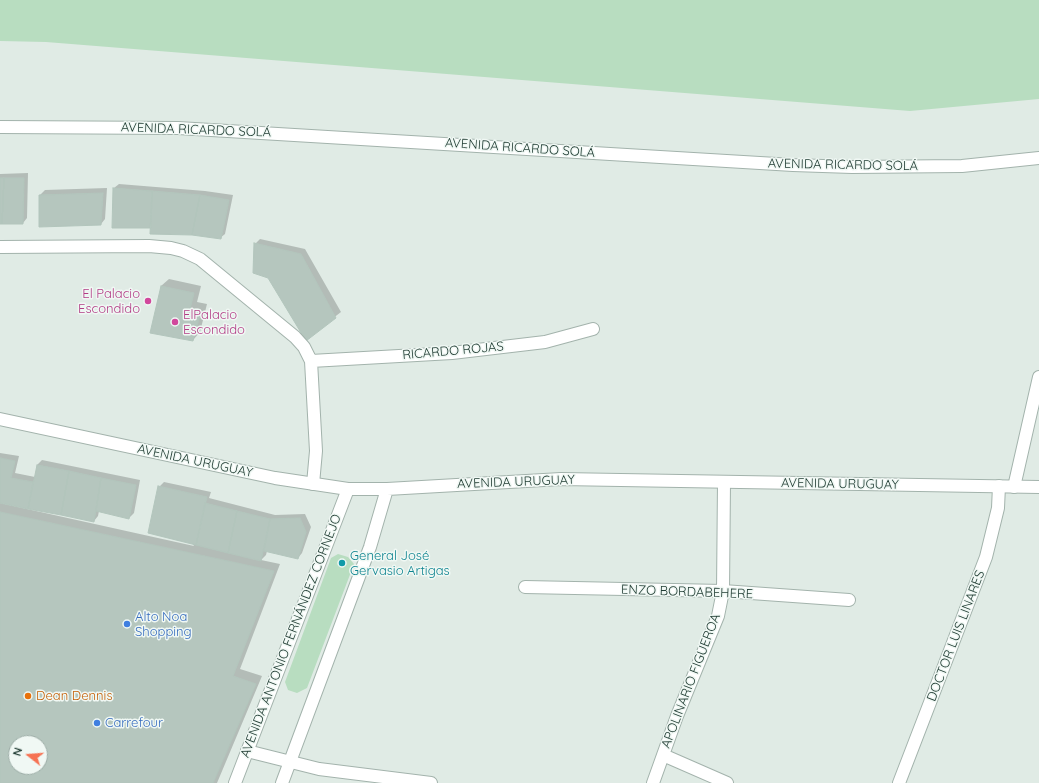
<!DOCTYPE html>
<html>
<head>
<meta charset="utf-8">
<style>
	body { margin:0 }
	#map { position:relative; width:1039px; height:783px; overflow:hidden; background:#e0ebe5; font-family:Quicksand,sans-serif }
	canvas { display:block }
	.north { position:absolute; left:8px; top:735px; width:40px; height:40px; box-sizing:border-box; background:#f0f8f4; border:1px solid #9dada7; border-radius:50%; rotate:287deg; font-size:11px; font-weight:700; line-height:16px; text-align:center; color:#203c33 }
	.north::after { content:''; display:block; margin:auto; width:14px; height:18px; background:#f67253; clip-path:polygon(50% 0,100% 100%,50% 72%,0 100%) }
</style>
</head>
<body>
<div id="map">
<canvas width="1039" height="783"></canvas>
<div class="north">N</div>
</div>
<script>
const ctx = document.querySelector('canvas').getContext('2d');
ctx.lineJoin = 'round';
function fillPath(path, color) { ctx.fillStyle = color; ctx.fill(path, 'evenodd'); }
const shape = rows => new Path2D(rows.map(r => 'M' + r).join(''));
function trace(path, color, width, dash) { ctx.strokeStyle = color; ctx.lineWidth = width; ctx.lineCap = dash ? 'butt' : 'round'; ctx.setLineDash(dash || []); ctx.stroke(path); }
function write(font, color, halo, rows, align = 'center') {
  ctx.font = font + ' Quicksand,sans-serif'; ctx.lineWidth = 3; ctx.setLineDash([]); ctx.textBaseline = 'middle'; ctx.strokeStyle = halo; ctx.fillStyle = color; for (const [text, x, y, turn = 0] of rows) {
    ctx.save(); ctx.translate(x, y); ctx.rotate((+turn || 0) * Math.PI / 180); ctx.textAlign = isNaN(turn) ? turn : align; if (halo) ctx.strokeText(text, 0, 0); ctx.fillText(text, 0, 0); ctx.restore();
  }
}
fillPath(shape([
	[0,0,1039,0,1039,99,910,111,46,42,0,41],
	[338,554,348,557,354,564,307,688,297,693,288,690,285,682,331,558]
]), '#b8ddc0');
fillPath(shape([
	[28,173,27,218,23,223,0,224,0,174],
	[119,184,205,191,233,195,225,234,220,238,152,227,114,188],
	[107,188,105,219,101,224,40,195,45,190],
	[260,239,305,249,341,312,306,339,269,277,255,244],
	[169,279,201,286,197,302,207,304,200,332,193,340,151,332,161,286],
	[0,453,19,456,15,473,35,477,37,465,42,460,140,480,134,513,129,518,99,511,98,516,94,521,0,501],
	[164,482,211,492,209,498,275,515,305,514,311,527,302,553,298,558,267,551,266,555,261,560,280,564,240,669,262,676,217,783,0,783,0,503,194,546,159,487],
	[16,743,40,743,40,767,16,767]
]), '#0003');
const building = shape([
	[0,178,4,178,2,224,0,224,0,178],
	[4,178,24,178,23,224,2,224,4,178],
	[113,188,152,191,151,228,112,228,113,188],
	[152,191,200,195,192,235,150,234,152,191],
	[103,193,101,225,39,227,39,195,103,193],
	[200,195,229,200,221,239,192,235,200,195],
	[254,243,301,254,336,318,306,341,268,278,253,273,254,243],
	[161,286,194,293,190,309,201,311,193,341,150,333,161,286],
	[0,458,15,461,11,478,33,482,28,509,0,503,0,458],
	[37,465,69,471,61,515,28,509,37,465],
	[69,471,101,478,94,522,61,515,69,471],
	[101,478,136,485,129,519,96,511,101,478],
	[158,486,207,497,196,545,148,533,158,486],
	[205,503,237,511,228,553,196,545,205,503],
	[237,511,270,519,261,561,228,553,237,511],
	[0,512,274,571,233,676,256,684,213,783,0,783,0,512],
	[16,743,40,743,40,767,16,767,16,743],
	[300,518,306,532,298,559,264,551,270,519,300,518]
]);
fillPath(building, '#b5c6be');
trace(building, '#b2c5bc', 1);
const minor = shape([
	[0,127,178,128,793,165,852,167,962,166,1039,158],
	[0,247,149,246,171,248,183,251,200,259,295,337,304,347,311,361,316,451,313,484],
	[311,361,452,353,545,342,593,329],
	[1014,487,1039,377],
	[525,587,723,591,849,600],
	[247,751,319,769,431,783],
	[663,755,727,783],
	[653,783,677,716,718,616,723,591,724,482],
	[899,783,986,557,998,508,999,486]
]);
const tertiary = shape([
	[0,419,275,478,348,489,387,489,561,479,1039,487],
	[235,783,348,489],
	[282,783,370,547,387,489]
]);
trace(minor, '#a3b3ac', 14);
trace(tertiary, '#a3b3ac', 14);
trace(minor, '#fff', 12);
trace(tertiary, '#fff', 12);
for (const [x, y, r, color] of [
	[148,301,4,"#d1479c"],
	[175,322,4,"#d1479c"],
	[342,563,4,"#0f9aa8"],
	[127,624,4,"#3f7fe0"],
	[28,696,4,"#e8710a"],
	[97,723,4,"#3f7fe0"]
]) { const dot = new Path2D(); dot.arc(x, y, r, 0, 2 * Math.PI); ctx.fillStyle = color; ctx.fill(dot); trace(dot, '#f0f8f4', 1.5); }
write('13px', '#203c33', '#f0f8f4', [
	["AVENIDA RICARDO SOLÁ",196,130,2],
	["AVENIDA RICARDO SOLÁ",520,148,4],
	["AVENIDA RICARDO SOLÁ",843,165,1],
	["RICARDO ROJAS",453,351,-5],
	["AVENIDA URUGUAY",195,461,12],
	["AVENIDA URUGUAY",516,482,-2],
	["AVENIDA URUGUAY",840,484,1],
	["ENZO BORDABEHERE",687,592,2],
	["AVENIDA ANTONIO FERNÁNDEZ CORNEJO",291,636,-69],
	["DOCTOR LUIS LINARES",956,636,-69],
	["APOLINARIO FIGUEROA",691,681,-69]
]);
write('13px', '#b23c85', '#f0f8f4', [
	["El Palacio",140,294],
	["Escondido",140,309],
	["ElPalacio",183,315,"left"],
	["Escondido",183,330,"left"]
], 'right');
write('13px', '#0d838f', '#f0f8f4', [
	["General José",350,556],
	["Gervasio Artigas",350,571]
], 'left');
write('13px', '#366cbe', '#f0f8f4', [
	["Alto Noa",135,617],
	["Shopping",135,632],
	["Carrefour",105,723]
], 'left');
write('13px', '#c56008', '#f0f8f4', [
	["Dean Dennis",36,696]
], 'left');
</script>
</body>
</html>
